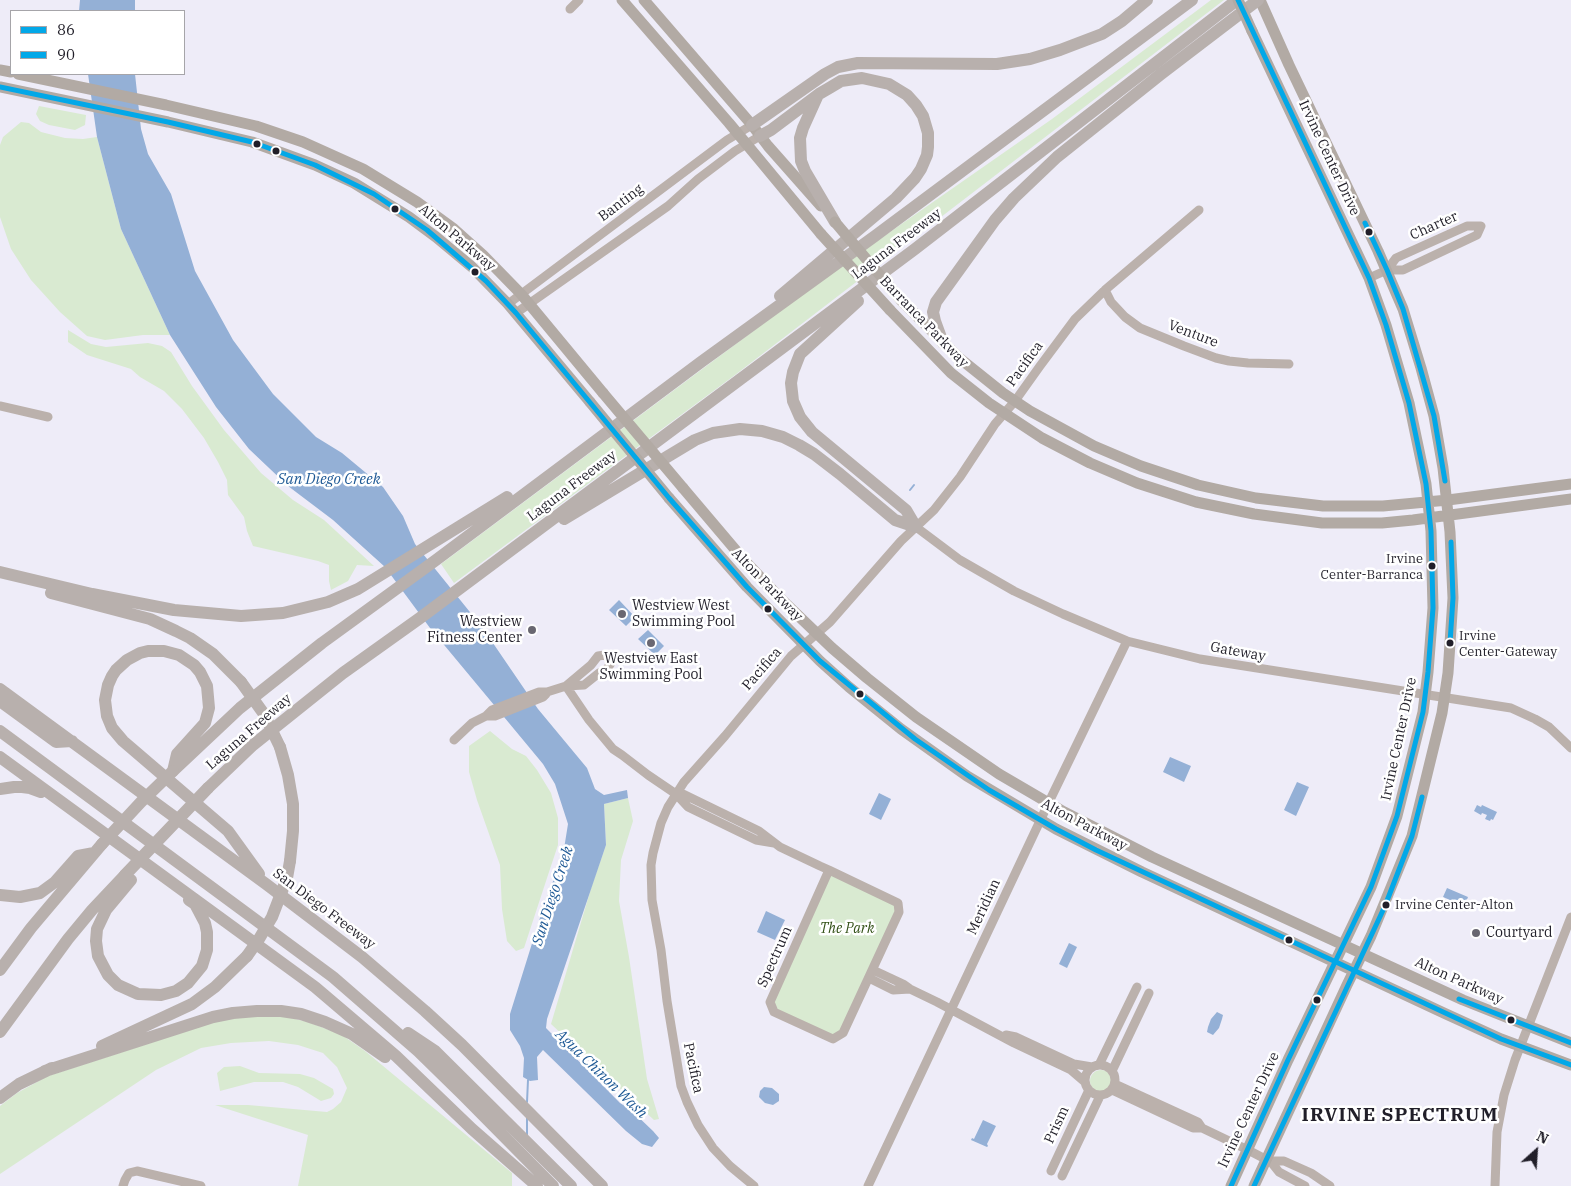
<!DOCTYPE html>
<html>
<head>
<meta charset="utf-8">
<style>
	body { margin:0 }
	#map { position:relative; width:1571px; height:1186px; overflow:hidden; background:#eeecf8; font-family:"IBM Plex Serif",serif }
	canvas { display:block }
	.legend { position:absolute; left:10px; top:10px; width:175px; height:65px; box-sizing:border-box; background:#fff; border:1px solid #a6a5a9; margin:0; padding:6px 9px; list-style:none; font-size:15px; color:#211f29 }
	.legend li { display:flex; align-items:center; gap:10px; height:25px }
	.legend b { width:25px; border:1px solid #a6a5a9 }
	.north { position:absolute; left:1511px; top:1126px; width:50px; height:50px; -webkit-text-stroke:4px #fff; paint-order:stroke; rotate:26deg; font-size:14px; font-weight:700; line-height:20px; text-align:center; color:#211f29 }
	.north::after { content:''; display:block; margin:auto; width:18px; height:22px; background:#211f29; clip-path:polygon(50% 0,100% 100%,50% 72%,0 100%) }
</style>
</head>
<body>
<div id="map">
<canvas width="1571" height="1186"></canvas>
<ul class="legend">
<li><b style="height:6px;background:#02a8e8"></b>86</li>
<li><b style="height:6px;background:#02a8e8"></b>90</li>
</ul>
<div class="north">N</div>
</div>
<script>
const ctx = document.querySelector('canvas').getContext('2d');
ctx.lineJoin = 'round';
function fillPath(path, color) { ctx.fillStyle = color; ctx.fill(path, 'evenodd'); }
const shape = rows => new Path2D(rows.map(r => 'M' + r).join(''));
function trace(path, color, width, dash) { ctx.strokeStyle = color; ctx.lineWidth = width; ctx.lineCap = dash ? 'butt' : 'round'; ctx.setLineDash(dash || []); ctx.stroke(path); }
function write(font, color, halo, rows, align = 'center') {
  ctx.font = font + ' "IBM Plex Serif",serif'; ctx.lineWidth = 5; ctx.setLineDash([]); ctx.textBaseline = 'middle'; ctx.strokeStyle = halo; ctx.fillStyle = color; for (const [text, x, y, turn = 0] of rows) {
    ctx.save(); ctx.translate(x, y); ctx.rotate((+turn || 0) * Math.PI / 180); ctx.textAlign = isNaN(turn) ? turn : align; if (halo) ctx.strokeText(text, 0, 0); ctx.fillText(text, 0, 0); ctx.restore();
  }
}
fillPath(shape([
	[1211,0,1224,0,735,375,454,583,441,564,827,276,1052,119],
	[39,106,86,115,85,125,75,130,49,125,40,121,36,114],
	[21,122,29,123,41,132,65,138,83,139,97,137,121,229,170,335,143,335,105,340,87,336,60,312,31,280,11,249,0,217,0,145,3,137],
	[68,330,91,344,106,347,148,343,162,346,171,352,192,386,224,430,261,473,293,500,324,520,374,566,357,565,348,581,331,590,329,581,329,565,318,561,253,546,247,531,244,517,228,495,227,480,218,462,204,438,182,409,164,391,140,377,131,369,87,355,68,342],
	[490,731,512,749,526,756,537,770,551,793,558,818,558,845,548,875,524,948,516,951,507,941,502,909,500,865,477,800,469,772,469,746],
	[628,798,633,821,621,860,619,901,629,957,647,1079,659,1119,654,1120,551,1024,592,885,606,845,604,804],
	[829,870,898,903,899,912,843,1033,833,1039,774,1012,770,1002],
	[244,1016,287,1017,308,1022,342,1035,365,1051,512,1173,512,1186,298,1186,308,1135,215,1105,248,1105,327,1112,333,1109,341,1102,347,1088,337,1067,323,1053,298,1045,269,1041,231,1043,201,1048,156,1070,0,1174,0,1106,17,1093,48,1076,221,1020],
	[240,1066,259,1073,300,1074,314,1078,333,1089,334,1094,331,1098,321,1101,298,1087,283,1082,254,1082,220,1091,217,1073,224,1067],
	'1090 1081a11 11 0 1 1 22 0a11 11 0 1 1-22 0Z'
]), '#d9ead1');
fillPath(shape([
	[80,0,135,0,135,11,79,11],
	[88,74,135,74,141,129,148,154,171,194,195,271,233,340,273,394,316,437,342,453,383,487,403,516,415,544,482,627,538,709,587,768,595,789,604,795,627,790,628,798,604,804,606,845,547,1019,546,1028,620,1103,631,1110,653,1131,659,1138,652,1147,642,1144,626,1131,543,1050,537,1057,538,1080,530,1081,523,1077,524,1058,520,1046,510,1030,510,1014,544,905,563,855,568,824,555,784,543,764,509,723,430,628,385,567,333,520,288,486,249,449,216,407,170,335,121,229,97,137],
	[619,600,635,617,626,626,609,610],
	[648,630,664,646,655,655,638,639],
	[1170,757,1191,766,1184,782,1163,772],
	[1297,782,1309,787,1296,816,1284,810],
	[879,793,891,799,881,820,869,814],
	[1477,805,1481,807,1482,805,1497,812,1493,820,1491,819,1490,821,1485,819,1487,815,1482,813,1481,815,1474,811],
	[1447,888,1468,897,1463,910,1456,907,1457,903,1443,897],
	[766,911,785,920,775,940,757,932],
	[1069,943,1077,947,1067,968,1059,964],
	[1217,1012,1223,1015,1222,1019,1219,1028,1213,1035,1207,1032,1208,1027,1211,1019],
	[764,1087,772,1088,779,1094,779,1101,773,1105,765,1103,759,1097,760,1091],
	[983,1120,996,1126,987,1144,988,1146,987,1147,971,1140,972,1138,974,1139]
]), '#94b0d6');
trace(shape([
	[910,490,914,485],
	[527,1102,528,1080],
	[527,1135,527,1117]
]), '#94b0d6', 2);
trace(shape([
	[570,9,579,0],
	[1369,278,1387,270,1403,270,1477,235,1481,226,1467,226,1396,258,1387,270],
	[1105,290,1111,302,1125,317,1140,328,1184,346,1216,358,1229,361,1248,363,1289,364],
	[508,304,727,140,752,125],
	[516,313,668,206,698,179,735,151,760,136],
	[0,406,48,417],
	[916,527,960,560,1014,591,1063,614,1127,641,1200,659,1511,708,1535,719,1549,727,1571,748],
	[566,686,589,720,613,749,622,755,648,775,676,794,688,807,756,840,774,843],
	[486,716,495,716,543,697,546,694],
	[454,740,472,723,486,716,492,710,539,692,547,692,566,686,584,685,599,673,607,669,611,663,610,659,605,655,598,656,591,665,566,686],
	[676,794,683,794,759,831,780,847,820,866,829,870,898,903,899,912,843,1033,833,1039,774,1012,770,1002,829,870],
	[873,970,903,984,910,989,937,1002,1014,1043,1071,1070,1085,1082],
	[869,978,893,990,910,989],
	[1006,1035,1016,1037,1074,1064,1092,1067],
	'1085 1080a15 15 0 1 1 30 0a15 15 0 1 1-30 0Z',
	[1099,1065,1137,987],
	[1112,1071,1149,993],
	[1115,1084,1198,1122,1202,1128],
	[1112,1090,1193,1128,1202,1128,1248,1150,1271,1162,1279,1172,1305,1186],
	[1267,1160,1271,1161,1284,1161,1311,1173,1330,1186],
	[1051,1171,1089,1090],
	[1062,1176,1100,1096],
	[123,1186,125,1180,129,1173,137,1171,201,1186],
	[754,1186,730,1166,713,1148,698,1125,687,1102,681,1086,667,1001,661,950,652,900,651,865,653,853,661,823,668,807,684,782,725,736,791,656,830,622,901,541,934,510,960,477,995,424,1015,401,1040,366,1075,319,1105,290,1199,210],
	[868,1186,1048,804,1127,641],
	[1495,1186,1497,1132,1504,1095,1515,1060,1571,917]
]), '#bbb1ac', 9);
trace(shape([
	[622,0,729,123,821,234],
	[644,0,752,125,768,146,821,206],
	[0,70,11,72],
	[18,74,166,105,256,126,303,142,363,169,417,202,454,229,483,255,521,294,603,393],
	[0,87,168,122,252,142,315,165,354,183,409,217,436,237,472,267,508,304,590,402],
	[901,300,958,357,1003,393,1030,411,1094,446,1141,466,1198,485,1256,498,1323,506,1383,506,1448,500,1571,484],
	[890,310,951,373,989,403,1042,438,1090,463,1137,483,1196,502,1254,514,1322,523,1382,523,1413,520,1571,499],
	[683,488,744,560,783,601,832,648,867,678,916,717,999,774,1064,812,1152,857,1463,1000,1571,1043],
	[669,498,747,587,820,661,849,687,901,729,967,776,1056,829,1142,872,1446,1014,1501,1039,1571,1065],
	[1231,1186,1288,1060,1371,887,1397,816,1423,712,1428,672,1433,608,1431,531,1426,484,1409,403,1386,325,1369,278,1252,31],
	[1254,1186,1347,985,1371,936,1412,836,1442,713,1448,673,1453,598,1450,532,1443,468,1434,416,1421,368,1403,309,1378,251,1289,65,1260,0]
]), '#b2aaa4', 11);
trace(shape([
	[817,97,803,128,800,138,801,161,805,171,835,222],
	[752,125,825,74,838,67,858,63,997,64,1030,59,1060,50,1102,34,1122,21,1147,0],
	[760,136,771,130,819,94,831,87,841,81,862,78,889,84,907,95,916,105,923,116,928,133,928,147,927,155,921,169,915,178,896,198,780,296],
	[858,301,800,354,793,372,791,383,793,401,800,417,812,432,906,510,916,527],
	[943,343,935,321,933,312,936,302,995,220,1014,198,1057,157,1161,74,1258,0],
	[564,519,695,440,713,433,740,429,762,431,783,437,799,445,814,454,840,474,895,520,916,527],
	[0,572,92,594,174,610,241,616,283,613,328,602,358,589,507,497],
	[51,593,150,619,176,631,190,638,213,654,241,682],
	[0,689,266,884,362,957,425,1011,462,1045,602,1186],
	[0,701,56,742,72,741],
	[0,731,333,977,418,1051,463,1095,553,1186],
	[280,747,288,775,293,804,293,831,290,861],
	[0,757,315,987,396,1056,472,1129,537,1186],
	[173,771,240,708,322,643,436,560,701,362,875,236,1192,0],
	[173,771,177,754,205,723,209,708,207,686,200,672,194,665,179,655,164,651,148,651,140,653,127,660,116,670,112,676,108,685,105,700,107,716,112,728,123,741,228,831,259,874],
	[208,788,253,745,343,673,420,618,915,249,1237,0],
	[0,789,14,787,22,787,30,788,41,792],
	[131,880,106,910,97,929,96,941,98,956,108,975,118,985,138,994,161,995,176,991,188,983,202,966,207,950,207,932,205,923,195,904,189,900],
	[0,895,20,897,40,893,55,882,78,856,94,853],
	[0,970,31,928,102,844],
	[0,1032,68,939,92,910,125,875],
	[408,1033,435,1051,571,1186],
	[102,1046,192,1004,215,987,247,956],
	[45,1071,213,1017,233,1013,257,1011,281,1011,301,1014,325,1022,352,1034,385,1057],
	[0,1098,19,1084,52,1068]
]), '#b8b0ad', 12);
trace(shape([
	[1238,0,1252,31],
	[835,222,901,300],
	[821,234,890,310],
	[603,393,683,488],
	[590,402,669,498]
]), '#b2aaa4', 11);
trace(shape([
	[241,682,264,714,280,747],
	[102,844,141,802,173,771],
	[125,875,208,788],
	[247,956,259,939,272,917,287,878,290,861]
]), '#b8b0ad', 12);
trace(shape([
	[0,87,168,122,252,142,315,165,374,194,427,230,486,281,516,313,669,498,747,587,820,661,915,739,989,790,1056,829,1096,850,1501,1039,1571,1065],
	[1459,999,1571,1043]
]), '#02a8e8', 5);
trace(shape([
	[1365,223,1387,270,1403,309,1434,416,1445,481],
	[1450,643,1453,598,1451,542],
	[1231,1186,1288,1060,1371,887,1397,816,1423,712,1428,672,1433,608,1431,531,1426,484,1409,403,1386,325,1369,278,1238,0],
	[1254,1186,1385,906,1412,836,1422,797]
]), '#02a8e8', 5);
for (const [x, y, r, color] of [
	[257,144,4.5,"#211f29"],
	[276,151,4.5,"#211f29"],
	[395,209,4.5,"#211f29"],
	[1369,232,4.5,"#211f29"],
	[475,272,4.5,"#211f29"],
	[1432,566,4.5,"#211f29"],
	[768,609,4.5,"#211f29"],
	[622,614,5,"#696771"],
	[532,630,5,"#696771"],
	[651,643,5,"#696771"],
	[1450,643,4.5,"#211f29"],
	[860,694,4.5,"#211f29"],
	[1386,905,4.5,"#211f29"],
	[1476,933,5,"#696771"],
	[1289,940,4.5,"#211f29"],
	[1317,1000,4.5,"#211f29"],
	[1511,1020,4.5,"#211f29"]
]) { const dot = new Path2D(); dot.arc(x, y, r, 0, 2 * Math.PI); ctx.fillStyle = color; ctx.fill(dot); trace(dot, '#fff', 2); }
write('13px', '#211f29', '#fff', [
	["Irvine",1423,559,"right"],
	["Center-Barranca",1423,575,"right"],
	["Irvine",1459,636],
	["Center-Gateway",1459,652],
	["Irvine Center-Alton",1395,905]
], 'left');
write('14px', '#211f29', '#fff', [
	["Irvine Center Drive",1329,158,65],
	["Banting",621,203,-37],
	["Charter",1434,226,-24],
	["Alton Parkway",457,238,40],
	["Laguna Freeway",897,244,-37],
	["Barranca Parkway",924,322,46],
	["Venture",1193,334,21],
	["Pacifica",1025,364,-54],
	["Laguna Freeway",572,486,-37],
	["Alton Parkway",767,585,46],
	["Gateway",1238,652,10],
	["Pacifica",762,669,-49],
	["Laguna Freeway",249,732,-41],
	["Irvine Center Drive",1399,739,-78],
	["Alton Parkway",1084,825,28],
	["Meridian",984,907,-65],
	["San Diego Freeway",324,909,37],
	["Spectrum",775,957,-66],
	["Alton Parkway",1459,981,24],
	["Pacifica",693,1068,78],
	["Irvine Center Drive",1249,1110,-65],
	["Prism",1057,1125,-65]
]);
write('14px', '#211f29', '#fff', [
	["Westview West",632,606],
	["Swimming Pool",632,622],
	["Westview",522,622,"right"],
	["Fitness Center",522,638,"right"],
	["Westview East",651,659,"center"],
	["Swimming Pool",651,675,"center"],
	["Courtyard",1486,933]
], 'left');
write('italic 14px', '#335117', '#fff', [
	["The Park",847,929]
]);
write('italic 15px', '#1e5995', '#fff', [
	["San Diego Creek",329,480],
	["San Diego Creek",553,896,-72],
	["Agua Chinon Wash",601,1074,44]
]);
ctx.letterSpacing = '1px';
write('bold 19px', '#211f29', '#fff', [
	["IRVINE SPECTRUM",1400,1116]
]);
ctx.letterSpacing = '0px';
</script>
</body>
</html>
